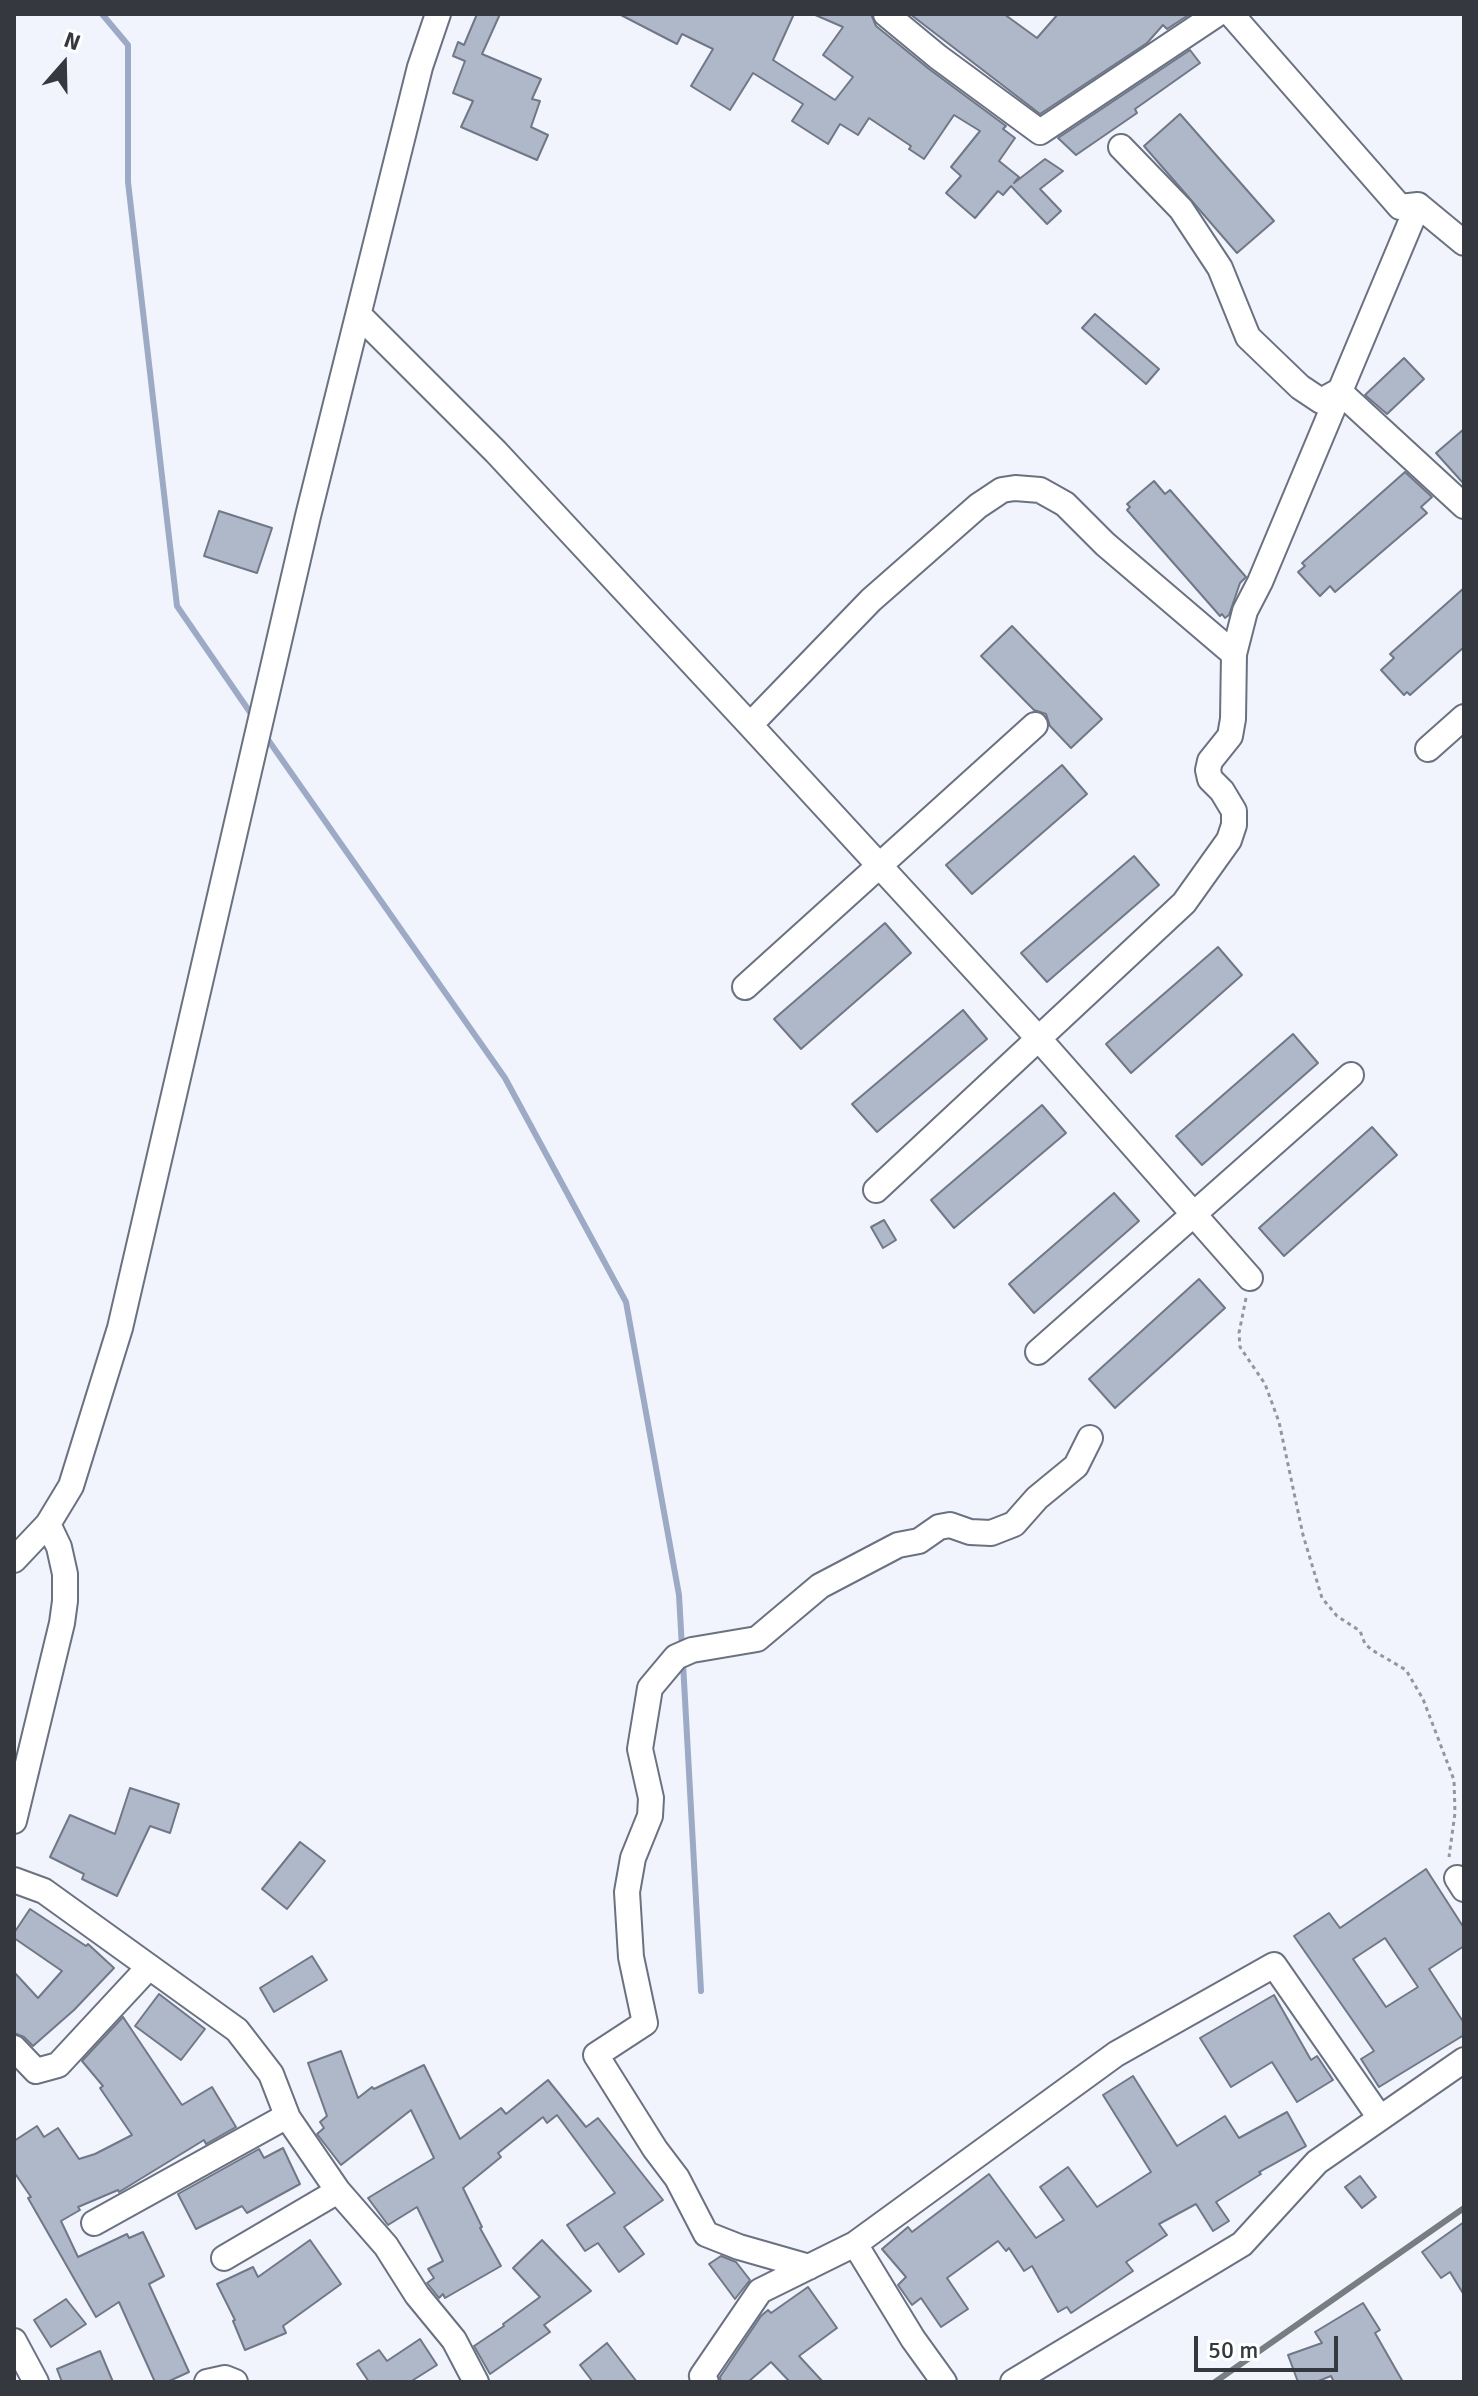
<!DOCTYPE html>
<html>
<head>
<meta charset="utf-8">
<style>
	body { margin:0 }
	#map { position:relative; width:1478px; height:2396px; overflow:hidden; background:#f1f4fc; font-family:Signika,sans-serif }
	canvas { display:block }
	.frame { position:absolute; inset:0; border:16px solid #35393f; pointer-events:none }
	.north { position:absolute; left:24px; top:24px; width:80px; height:80px; -webkit-text-stroke:6px #fff; paint-order:stroke; rotate:20deg; font-size:22px; font-weight:700; line-height:32px; text-align:center; color:#35393f }
	.north::after { content:''; display:block; margin:auto; width:28px; height:36px; background:#35393f; clip-path:polygon(50% 0,100% 100%,50% 72%,0 100%) }
	.scale { position:absolute; left:1194px; top:2336px; width:144px; height:36px; box-sizing:border-box; border:4px solid #35393f; border-top:0; padding-left:10px; font-size:24px; line-height:28px; white-space:nowrap; color:#35393f; -webkit-text-stroke:6px #fff; paint-order:stroke }
</style>
</head>
<body>
<div id="map">
<canvas width="1478" height="2396"></canvas>
<div class="frame"></div>
<div class="north">N</div>
<div class="scale">50 m</div>
</div>
<script>
const ctx = document.querySelector('canvas').getContext('2d');
ctx.lineJoin = 'round';
const shape = rows => new Path2D(rows.map(r => 'M' + r).join(''));
function trace(path, color, width, dash) { ctx.strokeStyle = color; ctx.lineWidth = width; ctx.lineCap = dash ? 'butt' : 'round'; ctx.setLineDash(dash || []); ctx.stroke(path); }
function fillPath(path, color) { ctx.fillStyle = color; ctx.fill(path, 'evenodd'); }
trace(shape([
	[102,14,128,45,128,182,177,606,254,718],
	[264,734,505,1078,626,1302,679,1595,682,1648],
	[683,1663,701,1991]
]), '#9daac5', 6);
const building = shape([
	[477,14,500,14,482,54,541,79,532,99,540,101,531,127,548,135,537,160,461,127,473,101,453,93,465,61,453,56,458,42,464,45,477,14],
	[619,14,794,14,773,60,835,100,853,77,823,55,843,27,813,14,871,14,876,26,929,69,1006,126,1003,129,1015,138,999,161,1019,177,1014,183,1045,159,1063,171,1040,189,1061,211,1047,224,1011,186,1003,195,998,191,975,218,946,193,961,176,951,167,980,131,954,115,924,159,909,149,911,146,869,118,858,135,840,124,828,144,792,121,803,104,753,73,730,110,691,86,713,49,682,34,677,44,619,14],
	[910,14,1004,14,1037,38,1058,14,1190,14,1167,29,1163,25,1147,43,1040,114,910,14],
	[1190,50,1200,63,1135,109,1137,113,1076,155,1058,138,1190,50],
	[1180,114,1274,221,1237,253,1144,146,1180,114],
	[1095,314,1159,369,1146,384,1082,328,1095,314],
	[1404,358,1424,379,1387,414,1365,395,1404,358],
	[1464,429,1464,484,1436,453,1464,429],
	[1405,472,1432,497,1421,507,1427,513,1335,592,1330,586,1320,596,1298,572,1305,566,1302,563,1405,472],
	[1154,481,1165,494,1170,490,1246,577,1240,583,1229,615,1225,618,1222,614,1220,616,1127,510,1130,507,1127,504,1154,481],
	[219,511,272,528,257,573,204,556,219,511],
	[1464,588,1464,647,1410,695,1407,692,1404,695,1381,670,1394,658,1390,654,1464,588],
	[1012,626,1102,719,1071,748,1050,726,1046,714,1034,710,981,656,1012,626],
	[1062,765,1087,794,972,894,946,865,1062,765],
	[1134,856,1159,885,1047,982,1021,953,1134,856],
	[885,923,911,953,801,1049,774,1019,885,923],
	[1218,947,1242,975,1131,1073,1106,1044,1218,947],
	[963,1010,987,1039,877,1132,852,1104,963,1010],
	[1293,1034,1318,1063,1202,1165,1176,1136,1293,1034],
	[1042,1105,1066,1133,954,1228,931,1200,1042,1105],
	[1372,1127,1397,1155,1284,1256,1259,1228,1372,1127],
	[1114,1193,1139,1221,1034,1313,1009,1284,1114,1193],
	[884,1220,896,1240,883,1248,871,1227,884,1220],
	[1199,1279,1225,1308,1115,1408,1089,1379,1199,1279],
	[130,1788,179,1804,170,1833,150,1826,117,1896,82,1879,84,1874,50,1857,70,1815,115,1834,130,1788],
	[300,1842,325,1861,287,1909,262,1889,300,1842],
	[1426,1869,1464,1928,1464,1946,1429,1969,1464,2023,1464,2035,1379,2087,1361,2059,1374,2051,1294,1936,1329,1913,1340,1928,1426,1869],
	[1385,1938,1418,1987,1386,2007,1353,1959,1385,1938],
	[30,1909,86,1946,88,1944,114,1968,74,2010,33,2046,24,2037,14,2033,14,1972,38,1998,62,1971,14,1938,14,1933,30,1909],
	[312,1956,327,1980,274,2012,260,1988,312,1956],
	[159,1994,205,2029,181,2060,135,2026,159,1994],
	[1274,1995,1311,2060,1317,2056,1333,2080,1297,2102,1272,2062,1231,2087,1200,2038,1274,1995],
	[123,2017,182,2105,212,2087,236,2127,206,2144,204,2140,119,2192,118,2190,78,2207,80,2210,61,2221,78,2257,127,2234,129,2238,143,2232,164,2276,149,2284,189,2372,167,2382,155,2382,119,2302,96,2317,28,2198,31,2197,14,2172,14,2141,37,2126,44,2137,58,2128,79,2159,95,2154,132,2135,100,2088,103,2086,82,2061,123,2017],
	[341,2051,358,2098,372,2087,374,2089,424,2065,460,2139,501,2108,506,2114,548,2080,586,2127,598,2118,663,2200,624,2227,644,2254,619,2272,598,2243,585,2251,567,2225,615,2193,557,2115,547,2123,543,2117,498,2153,501,2157,463,2188,482,2227,480,2228,501,2266,445,2298,443,2294,439,2298,427,2283,434,2278,428,2269,443,2261,417,2207,388,2225,368,2198,434,2158,411,2110,341,2165,317,2134,324,2128,320,2122,327,2116,308,2063,341,2051],
	[1133,2076,1177,2146,1225,2116,1239,2138,1287,2112,1306,2146,1259,2172,1261,2174,1216,2202,1229,2221,1213,2231,1196,2204,1159,2224,1167,2235,1126,2262,1133,2271,1071,2313,1067,2307,1058,2312,1032,2266,1024,2271,1009,2248,1006,2251,998,2241,947,2278,968,2309,941,2327,921,2298,912,2305,898,2285,906,2277,882,2249,908,2227,912,2232,989,2174,1036,2238,1064,2220,1040,2187,1068,2167,1097,2207,1151,2172,1103,2095,1133,2076],
	[283,2148,300,2184,247,2213,242,2206,196,2229,178,2194,259,2149,264,2158,283,2148],
	[1360,2176,1376,2197,1362,2208,1345,2187,1360,2176],
	[1464,2222,1464,2295,1450,2272,1441,2278,1422,2252,1464,2222],
	[310,2240,341,2284,283,2326,286,2333,245,2350,233,2321,235,2320,217,2284,253,2267,258,2277,310,2240],
	[542,2240,591,2291,544,2325,550,2332,490,2374,474,2346,504,2326,503,2324,540,2297,513,2268,542,2240],
	[721,2256,736,2262,750,2280,735,2299,709,2264,721,2256],
	[808,2287,837,2328,799,2356,823,2382,790,2382,771,2362,748,2382,721,2382,720,2377,761,2316,768,2310,771,2313,808,2287],
	[66,2299,86,2324,51,2347,34,2320,66,2299],
	[1363,2303,1380,2330,1375,2333,1403,2382,1334,2382,1331,2376,1316,2382,1298,2382,1288,2355,1322,2343,1315,2332,1363,2303],
	[420,2339,437,2365,410,2382,369,2382,357,2364,379,2350,387,2361,420,2339],
	[607,2343,637,2382,593,2382,580,2365,607,2343],
	[100,2351,113,2382,62,2382,57,2369,100,2351]
]);
fillPath(building, '#afb8c9');
trace(building, '#707787', 2);
const minor = shape([
	[886,14,938,57,1040,132,1217,14],
	[1231,14,1400,207,1418,205,1464,243],
	[1121,147,1181,209,1220,268,1248,337,1300,387,1321,401,1339,391,1464,506],
	[359,315,496,452,750,725,1039,1039,1250,1278],
	[750,725,871,600,978,506,1002,490,1015,488,1040,490,1065,504,1105,544,1234,654],
	[1428,749,1464,717],
	[745,987,1035,725],
	[876,1190,1184,903,1229,840,1234,825,1234,811,1222,791,1210,779,1208,770,1210,761,1230,736,1233,719,1234,654,1245,611,1260,582,1418,205],
	[1038,1352,1351,1075],
	[14,1560,48,1524,71,1486,120,1328,308,516,420,67,438,14],
	[14,1821,62,1623,65,1601,65,1574,59,1547,48,1524],
	[1457,1878,1464,1889],
	[14,1880,44,1891,237,2030,271,2074,288,2118,338,2191,386,2246,417,2295,454,2340,476,2382],
	[14,2048,36,2071,58,2065,149,1967],
	[94,2223,287,2116],
	[855,2244,913,2339,944,2382],
	[224,2258,338,2191],
	[809,2267,739,2247,706,2234,677,2178,655,2149,596,2055,645,2023,631,1957,627,1892,633,1858,650,1816,651,1798,640,1749,650,1688,676,1657,692,1650,757,1639,820,1586,898,1545,919,1541,939,1527,950,1525,970,1532,991,1533,1014,1524,1037,1498,1076,1466,1090,1438],
	[14,2341,36,2382],
	[207,2382,225,2378,235,2382],
	[706,2382,702,2376,760,2291,855,2244,1116,2054,1274,1965,1380,2118],
	[1013,2382,1242,2244,1317,2162,1464,2060]
]);
trace(minor, '#6a7181', 28);
trace(shape([
	[1246,1298,1239,1333,1240,1347,1265,1384,1279,1422,1303,1535,1322,1598,1337,1616,1360,1631,1365,1644,1372,1650,1406,1670,1423,1699,1454,1780,1455,1813,1449,1857]
]), '#93969d', 3, [4, 4]);
trace(minor, '#fff', 24);
trace(shape([
	[1215,2382,1464,2208]
]), '#787c83', 6);
</script>
</body>
</html>
